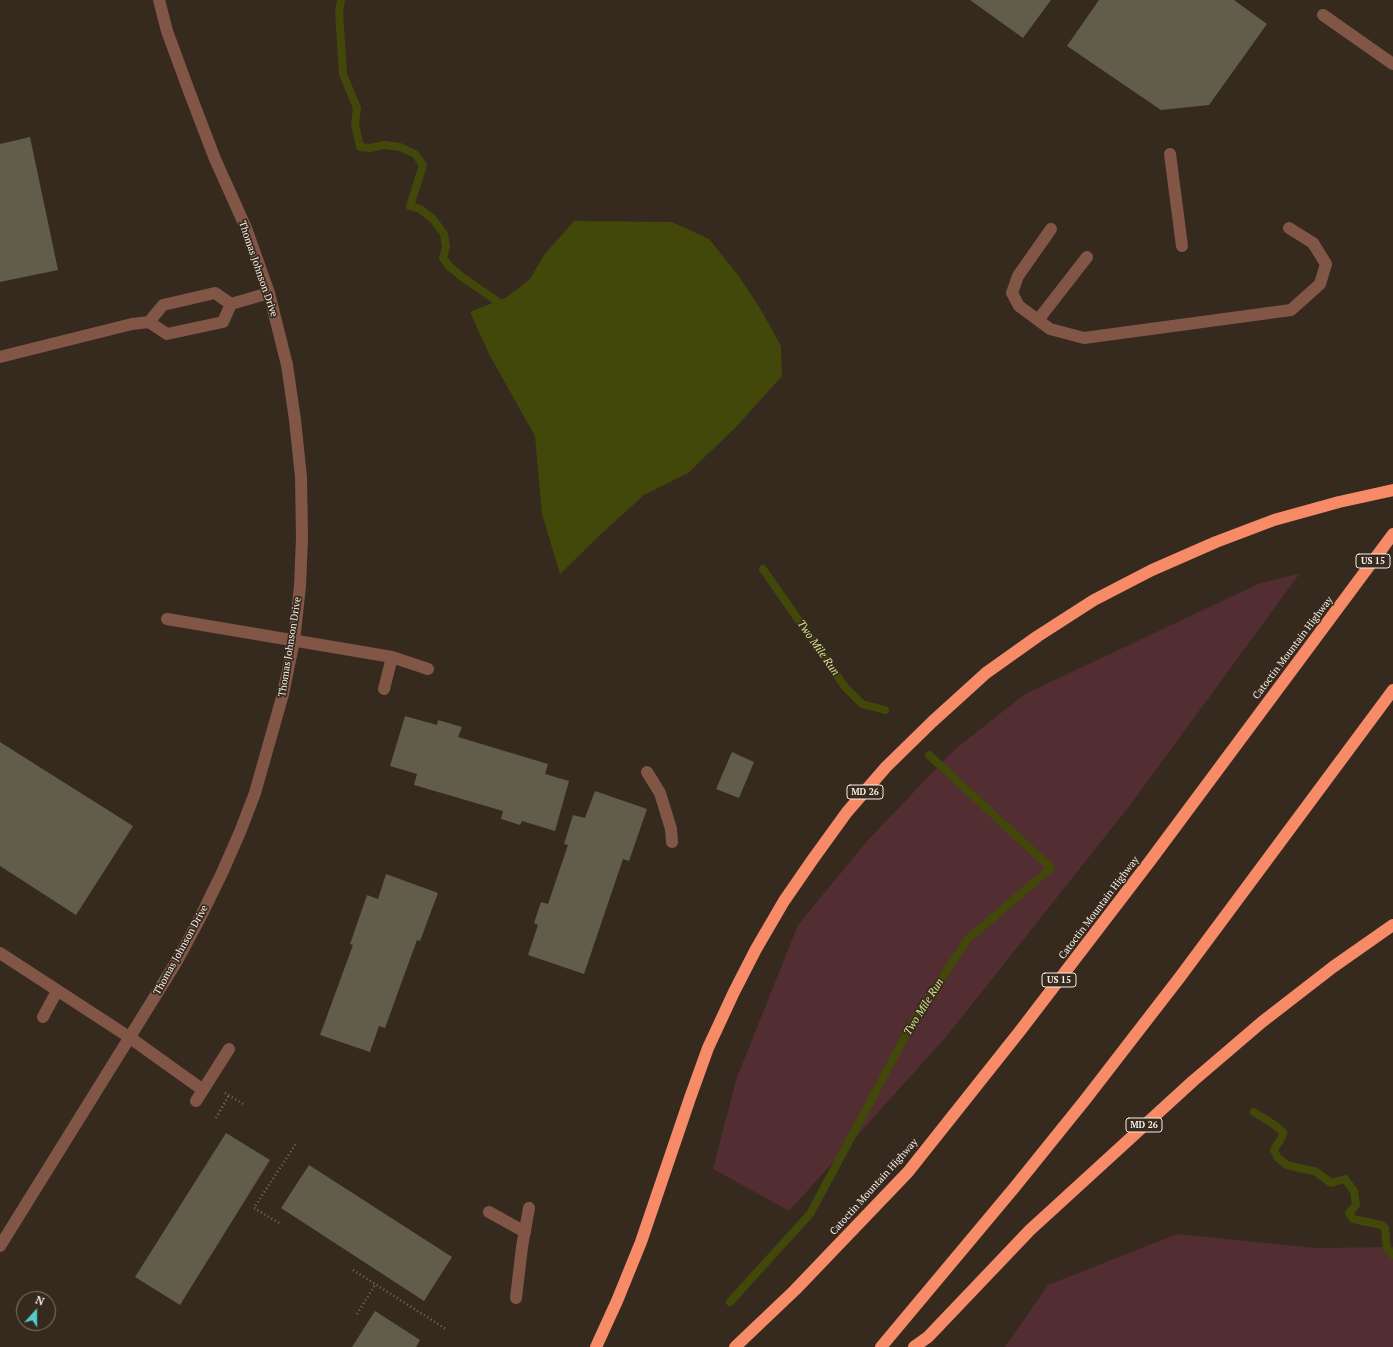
<!DOCTYPE html>
<html>
<head>
<meta charset="utf-8">
<style>
	body { margin:0 }
	#map { position:relative; width:1393px; height:1347px; overflow:hidden; background:#362a1e; font-family:"PT Serif",serif }
	canvas { display:block }
	.north { position:absolute; left:16px; top:1291px; width:40px; height:40px; box-sizing:border-box; background:#362a1e; border:1px solid #84796e; border-radius:50%; rotate:21deg; font-size:11px; font-weight:700; line-height:16px; text-align:center; color:#f8efe7 }
	.north::after { content:''; display:block; margin:auto; width:14px; height:18px; background:#54cdc8; clip-path:polygon(50% 0,100% 100%,50% 72%,0 100%) }
</style>
</head>
<body>
<div id="map">
<canvas width="1393" height="1347"></canvas>
<div class="north">N</div>
</div>
<script>
const ctx = document.querySelector('canvas').getContext('2d');
ctx.lineJoin = 'round';
function fillPath(path, color) { ctx.fillStyle = color; ctx.fill(path, 'evenodd'); }
const shape = rows => new Path2D(rows.map(r => 'M' + r).join(''));
function trace(path, color, width, dash) { ctx.strokeStyle = color; ctx.lineWidth = width; ctx.lineCap = dash ? 'butt' : 'round'; ctx.setLineDash(dash || []); ctx.stroke(path); }
function write(font, color, halo, rows, align = 'center') {
  ctx.font = font + ' "PT Serif",serif'; ctx.lineWidth = 3.5; ctx.setLineDash([]); ctx.textBaseline = 'middle'; ctx.strokeStyle = halo; ctx.fillStyle = color; for (const [text, x, y, turn = 0] of rows) {
    ctx.save(); ctx.translate(x, y); ctx.rotate((+turn || 0) * Math.PI / 180); ctx.textAlign = isNaN(turn) ? turn : align; if (halo) ctx.strokeText(text, 0, 0); ctx.fillText(text, 0, 0); ctx.restore();
  }
}
fillPath(shape([
	[1300,573,1131,804,946,1037,789,1211,713,1169,736,1080,798,925,868,840,954,750,1025,694,1258,584],
	[1177,1234,1316,1248,1393,1247,1393,1347,1005,1347,1048,1285]
]), '#522d31');
fillPath(shape([
	[574,221,672,222,709,239,738,275,761,310,781,346,782,376,735,428,688,473,644,495,600,535,560,574,542,514,535,436,489,354,470,312,507,297,530,279,544,255]
]), '#424809');
trace(shape([
	[341,0,339,12,343,74,357,108,355,124,360,147,370,148,384,145,400,147,415,154,423,165,410,206,420,209,433,219,444,234,446,247,443,258,449,266,462,277,497,301],
	[763,569,845,687,862,704,885,710],
	[1254,1112,1276,1126,1283,1132,1282,1137,1274,1150,1278,1158,1287,1165,1303,1169,1315,1171,1331,1183,1345,1179,1354,1191,1356,1205,1349,1213,1353,1219,1381,1225,1385,1228,1387,1249,1393,1255],
	[730,1302,810,1214,914,1020,968,939,1051,868,929,755]
]), '#424809', 8);
fillPath(shape([
	[970,0,1051,0,1023,38],
	[1099,0,1234,0,1267,24,1209,105,1161,110,1067,46],
	[30,137,58,270,0,282,0,144],
	[405,716,437,725,438,720,462,727,458,737,548,764,545,774,569,781,555,831,522,821,520,825,501,819,503,811,414,785,417,774,390,766],
	[0,742,133,826,76,915,0,866],
	[732,752,754,762,739,798,716,789],
	[595,791,647,809,629,861,623,859,584,974,528,955,538,925,534,923,541,902,548,904,568,845,564,844,573,815,585,818],
	[386,874,438,893,420,941,417,940,385,1028,379,1026,370,1052,320,1035,353,945,350,944,367,895,378,899],
	[226,1133,270,1160,180,1305,135,1277],
	[309,1165,452,1257,424,1301,281,1208],
	[375,1311,420,1340,416,1347,352,1347]
]), '#625c4b');
trace(shape([
	[225,1093,245,1105],
	[216,1118,229,1095],
	[279,1223,254,1208,297,1142],
	[353,1270,446,1329],
	[357,1314,375,1285]
]), '#766b60', 2.5, [1, 3]);
trace(shape([
	[1323,15,1393,64],
	[1170,154,1182,246],
	[1051,229,1018,276,1012,293,1019,306,1050,329,1084,338,1291,310,1320,284,1326,264,1313,243,1289,228],
	[231,304,269,293],
	[1038,320,1087,257],
	[149,322,163,305,215,293,231,304],
	[0,357,132,324,149,322,167,334,223,322,231,304],
	[167,619,392,657,428,669],
	[384,689,392,657],
	[647,772,660,793,671,829,672,842],
	[0,953,129,1037,203,1090],
	[43,1017,57,991],
	[196,1101,229,1049],
	[489,1212,525,1232],
	[0,1246,177,961,199,920,222,873,240,832,255,793,283,694,294,641,300,586,302,538,301,477,295,420,287,365,269,293,246,228,215,159,189,91,167,31,159,0],
	[516,1298,522,1247,529,1208]
]), '#825647', 12);
trace(shape([
	[596,1347,617,1301,641,1242,690,1098,708,1048,734,992,756,949,784,901,813,859,847,812,886,767,932,722,986,673,1038,636,1094,600,1152,570,1216,542,1274,520,1339,502,1393,490],
	[735,1347,795,1290,908,1172,1020,1031,1150,861,1393,534],
	[881,1347,1014,1188,1085,1100,1180,977,1393,690],
	[914,1347,928,1337,1030,1230,1193,1081,1262,1022,1333,967,1393,925]
]), '#f88b67', 12);
for (const [x, y, w] of [
	[1373,561,34],
	[865,792,36],
	[1059,980,34],
	[1144,1125,36]
]) { const box = new Path2D(); box.roundRect(x - w / 2, y - 7, w, 14, 3); ctx.fillStyle = '#362a1e'; ctx.fill(box); trace(box, '#f8efe7', 1); }
write('bold 9px', '#f8efe7', null, [
	["US 15",1373,561],
	["MD 26",865,792],
	["US 15",1059,980],
	["MD 26",1144,1125]
]);
write('10px', '#f8efe7', '#362a1e', [
	["Thomas Johnson Drive",258,269,71],
	["Thomas Johnson Drive",290,647,-81],
	["Catoctin Mountain Highway",1293,648,-53],
	["Catoctin Mountain Highway",1099,908,-53],
	["Thomas Johnson Drive",181,950,-61],
	["Catoctin Mountain Highway",874,1187,-48]
]);
write('italic 11px', '#dae68f', '#362a1e', [
	["Two Mile Run",818,648,55],
	["Two Mile Run",924,1007,-58]
]);
</script>
</body>
</html>
